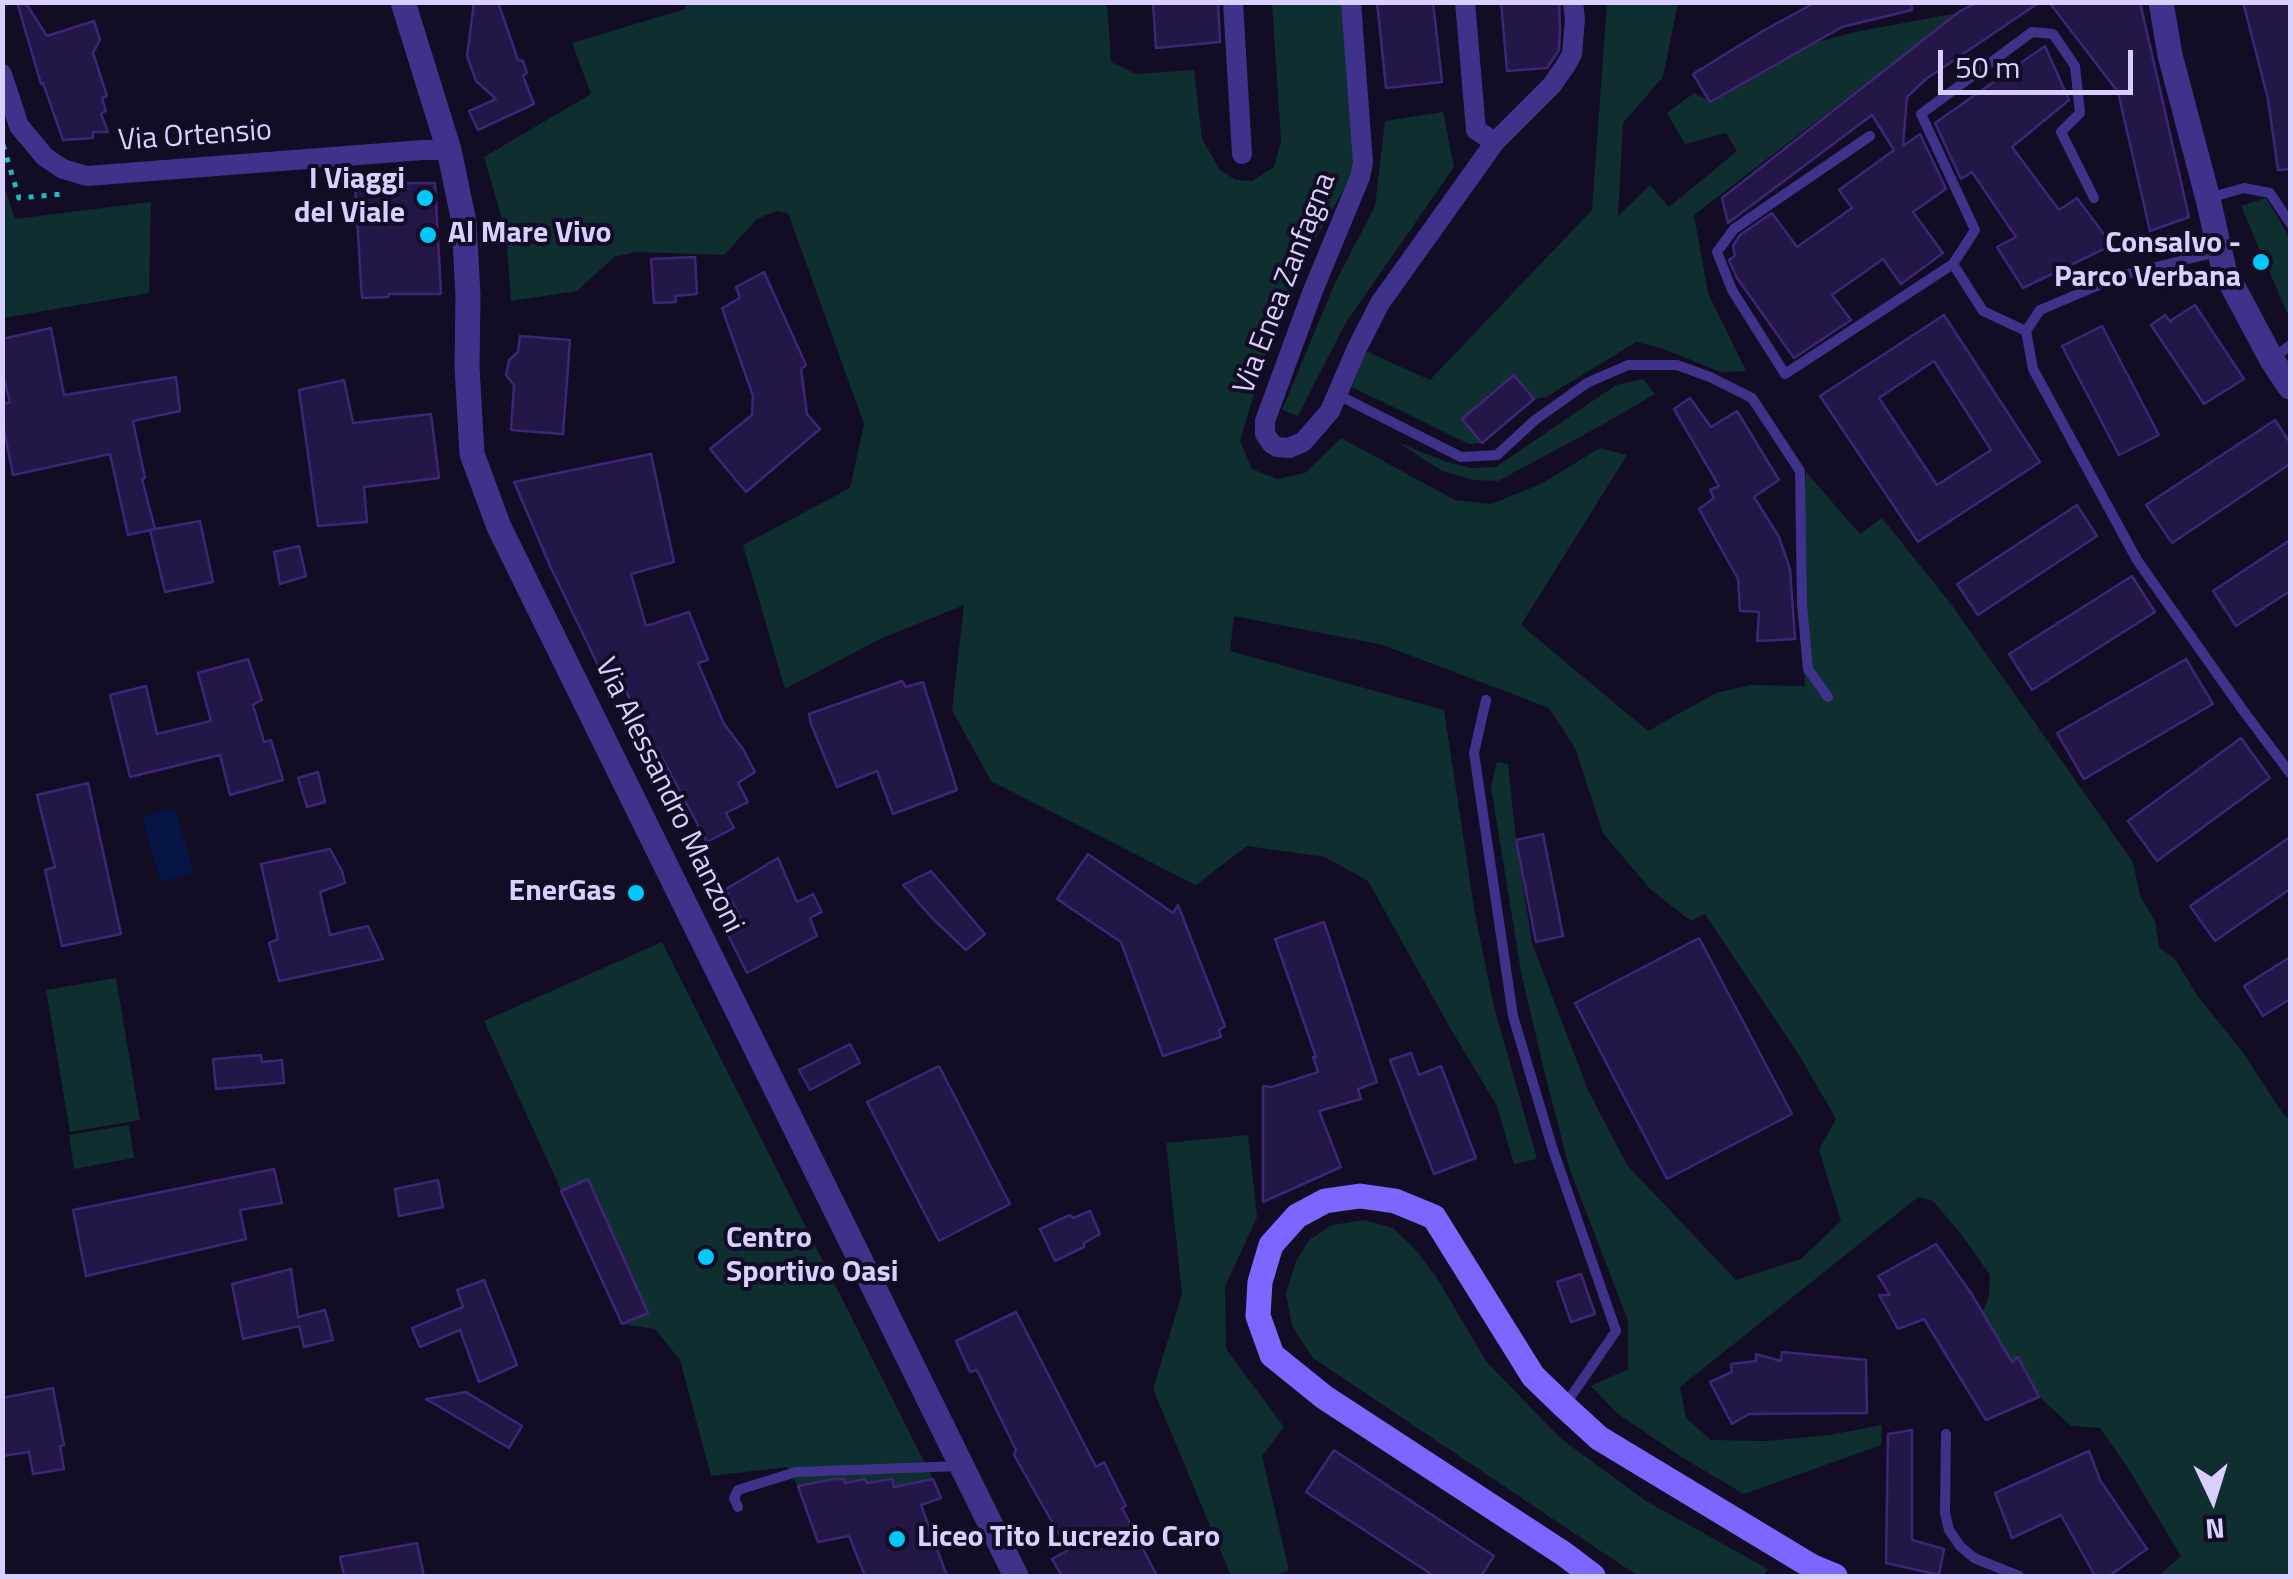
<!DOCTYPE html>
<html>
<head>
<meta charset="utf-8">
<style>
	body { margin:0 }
	#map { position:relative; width:2293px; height:1579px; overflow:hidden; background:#130c25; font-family:"Titillium Web",sans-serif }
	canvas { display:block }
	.frame { position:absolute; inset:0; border:5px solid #dad0ff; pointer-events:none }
	.north { position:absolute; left:2163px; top:1449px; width:100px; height:100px; -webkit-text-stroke:8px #130c25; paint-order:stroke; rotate:176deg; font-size:28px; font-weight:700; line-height:40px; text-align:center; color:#dad0ff }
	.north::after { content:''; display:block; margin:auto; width:35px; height:45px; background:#dad0ff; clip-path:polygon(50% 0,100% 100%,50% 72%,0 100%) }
	.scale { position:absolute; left:1938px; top:50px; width:195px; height:45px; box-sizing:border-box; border:5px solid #dad0ff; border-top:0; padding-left:12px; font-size:30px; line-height:35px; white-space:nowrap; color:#dad0ff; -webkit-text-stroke:8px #130c25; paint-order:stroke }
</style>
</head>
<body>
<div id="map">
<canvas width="2293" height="1579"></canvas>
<div class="frame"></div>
<div class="north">N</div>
<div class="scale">50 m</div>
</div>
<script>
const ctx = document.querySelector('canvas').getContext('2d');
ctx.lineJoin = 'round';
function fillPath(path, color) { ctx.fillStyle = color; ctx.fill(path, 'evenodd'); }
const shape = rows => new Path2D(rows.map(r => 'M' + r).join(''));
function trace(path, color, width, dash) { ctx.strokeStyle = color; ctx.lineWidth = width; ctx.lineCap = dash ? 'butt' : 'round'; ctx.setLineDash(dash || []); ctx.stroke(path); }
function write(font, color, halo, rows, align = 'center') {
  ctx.font = font + ' "Titillium Web",sans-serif'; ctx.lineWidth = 8; ctx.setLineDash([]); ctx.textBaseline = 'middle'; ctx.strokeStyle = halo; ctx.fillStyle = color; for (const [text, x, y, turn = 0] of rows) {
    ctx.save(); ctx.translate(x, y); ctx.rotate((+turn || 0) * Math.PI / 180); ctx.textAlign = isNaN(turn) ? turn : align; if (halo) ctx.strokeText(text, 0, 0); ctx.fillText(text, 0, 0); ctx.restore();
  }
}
fillPath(shape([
	[1107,2,1111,62,1136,74,1194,70,1202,139,1220,170,1236,180,1252,181,1274,167,1281,141,1272,3,1347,3,1359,162,1302,263,1273,328,1240,441,1252,469,1277,479,1305,473,1341,438,1455,500,1491,504,1541,484,1600,448,1627,455,1521,625,1648,731,1716,693,1750,685,1805,686,1799,591,1806,472,1860,534,1882,518,1951,604,2133,862,2140,896,2155,921,2159,947,2175,959,2199,998,2242,1051,2283,1114,2290,1120,2290,1576,2159,1576,2181,1556,2128,1468,2100,1428,2071,1426,2034,1392,1981,1316,1989,1296,1990,1275,1961,1234,1933,1201,1918,1197,1680,1387,1686,1418,1711,1440,1766,1441,1829,1435,1882,1425,1881,1445,1744,1494,1683,1458,1618,1414,1591,1386,1628,1369,1628,1321,1569,1167,1544,1070,1521,972,1491,787,1497,762,1508,764,1516,840,1532,943,1588,1090,1627,1165,1736,1280,1801,1259,1841,1221,1819,1150,1836,1119,1799,1055,1705,914,1691,921,1650,889,1603,833,1575,748,1549,708,1383,645,1234,616,1230,651,1444,710,1475,914,1494,1007,1537,1159,1514,1164,1497,1106,1449,1026,1368,881,1325,857,1247,846,1196,885,991,781,952,710,964,605,880,639,785,689,743,545,850,488,864,424,788,213,776,211,757,219,724,255,636,252,614,257,577,291,511,301,506,233,484,157,591,94,572,43,685,9,685,3],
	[1607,3,1678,3,1663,77,1623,123,1618,216,1650,185,1669,207,1737,151,1726,133,1685,144,1667,113,1694,93,1710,101,1814,43,1855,32,1958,13,1694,215,1708,293,1746,371,1721,372,1661,348,1636,342,1546,397,1534,399,1513,376,1462,419,1482,443,1469,444,1352,387,1366,351,1430,380,1592,210],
	[1443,112,1454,167,1345,324,1298,416,1282,410,1335,283,1375,206,1385,121],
	[2,179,15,219,151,202,149,293,3,318],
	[2266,198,2290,238,2289,317,2241,206],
	[1643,379,1655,394,1602,425,1498,481,1474,480,1442,471,1397,442,1447,462,1471,468,1496,467,1616,385],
	[662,942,933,1479,805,1507,798,1486,787,1467,711,1476,680,1360,655,1329,622,1324,484,1021],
	[116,978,140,1120,70,1132,46,990],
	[129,1125,134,1158,74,1169,69,1135],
	[1248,1135,1257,1217,1225,1287,1226,1349,1284,1427,1262,1456,1289,1570,1272,1576,1231,1576,1153,1389,1182,1294,1166,1143],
	[1364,1220,1393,1228,1415,1249,1437,1278,1486,1361,1560,1438,1646,1501,1768,1569,1763,1576,1638,1576,1313,1358,1292,1326,1286,1293,1296,1261,1309,1240,1332,1225]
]), '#0e2e30');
fillPath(shape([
	[175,808,194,872,161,882,142,817]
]), '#041546');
const building = shape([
	[17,2,25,2,47,36,94,21,100,40,93,53,107,96,102,98,106,111,101,114,108,132,93,132,93,138,63,140,43,83,41,84,17,2],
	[474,2,498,2,518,60,523,61,527,73,523,76,534,104,478,130,469,111,496,99,476,81,467,56,474,2],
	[1153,2,1218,2,1220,42,1156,48,1153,2],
	[1377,2,1433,2,1442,82,1386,88,1377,2],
	[1501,2,1559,2,1560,29,1559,50,1547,68,1507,71,1501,2],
	[1816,2,1911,2,1912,10,1842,27,1710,102,1693,74,1761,32,1816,2],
	[1978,2,2040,2,1926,79,1907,97,1903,146,1920,134,1946,189,1913,212,1943,253,1901,284,1883,259,1832,295,1851,320,1794,358,1737,278,1729,260,1735,256,1733,246,1740,235,1772,213,1797,247,1852,208,1839,190,1894,150,1872,115,1728,223,1722,198,1960,11,1978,2],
	[2049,2,2140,2,2189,217,2150,231,2118,92,2049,2],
	[2243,2,2290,2,2290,169,2278,170,2268,99,2243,2],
	[2045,46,2069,100,2012,147,2059,210,2077,198,2112,245,2023,288,1997,247,2016,237,1972,172,1961,179,1935,123,2045,46],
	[412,183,435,183,441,294,389,294,388,297,362,298,355,187,412,183],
	[695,257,697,294,675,296,676,302,654,303,651,259,695,257],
	[764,272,806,365,801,369,807,414,820,429,746,492,710,449,752,415,753,396,722,308,740,298,736,287,764,272],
	[2195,305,2244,379,2204,404,2151,325,2165,315,2171,323,2170,321,2195,305],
	[1944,315,2040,462,1918,542,1820,396,1944,315],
	[1934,361,1991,450,1937,485,1879,398,1934,361],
	[2102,326,2159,435,2119,455,2062,346,2102,326],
	[51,328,64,395,176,377,180,411,133,421,145,478,142,479,155,529,128,535,110,454,13,475,2,420,2,405,10,402,2,372,2,339,51,328],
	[520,336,570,340,563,434,511,430,514,385,506,375,509,360,518,352,520,336],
	[1514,375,1534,399,1482,443,1462,419,1514,375],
	[344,380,353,423,431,414,439,478,364,487,367,522,318,526,299,390,344,380],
	[1690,398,1711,427,1737,411,1779,480,1754,497,1779,537,1790,569,1795,639,1757,641,1759,612,1740,611,1738,579,1699,509,1714,498,1710,490,1719,486,1674,409,1690,398],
	[2275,420,2290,443,2290,464,2172,543,2146,505,2275,420],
	[651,454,674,562,631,574,646,626,689,612,708,660,698,663,724,724,743,749,755,772,738,783,748,802,726,813,734,828,707,842,657,748,651,751,625,688,611,692,551,568,514,482,651,454],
	[2077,505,2097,536,1978,615,1957,584,2077,505],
	[200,521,213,582,165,592,150,530,200,521],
	[2290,540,2290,591,2236,626,2213,591,2290,540],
	[299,546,306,576,280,584,274,552,299,546],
	[2132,576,2155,612,2032,690,2009,654,2132,576],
	[248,659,262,700,253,705,264,742,271,740,283,780,230,795,220,755,130,777,110,695,146,686,157,734,211,721,198,673,248,659],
	[2186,659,2213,704,2084,779,2057,733,2186,659],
	[902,681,906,687,923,682,957,790,893,814,877,771,837,787,811,724,809,714,902,681],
	[2241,738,2270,778,2157,861,2128,821,2241,738],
	[318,772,325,802,307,807,298,778,318,772],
	[88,783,121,934,62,946,45,870,55,867,37,795,88,783],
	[1543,834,1563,936,1536,942,1516,840,1543,834],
	[2290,837,2290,889,2215,941,2190,906,2290,837],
	[330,849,342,871,345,883,320,892,330,935,368,926,383,959,279,981,269,943,278,939,261,864,330,849],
	[1088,854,1173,913,1178,905,1225,1026,1219,1030,1221,1037,1163,1056,1121,942,1057,899,1088,854],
	[778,858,797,902,813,894,822,912,810,918,817,936,747,973,728,935,745,927,726,889,778,858],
	[931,871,985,934,966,950,933,919,903,885,931,871],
	[1324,922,1377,1082,1358,1089,1361,1099,1319,1111,1341,1167,1263,1202,1263,1086,1272,1087,1318,1072,1313,1057,1316,1057,1275,939,1324,922],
	[1699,938,1792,1114,1667,1179,1575,1003,1699,938],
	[2290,957,2290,999,2263,1016,2244,986,2290,957],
	[850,1044,860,1063,810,1090,799,1070,850,1044],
	[1411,1053,1419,1075,1441,1066,1476,1158,1434,1174,1390,1060,1411,1053],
	[261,1055,262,1062,282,1060,284,1083,216,1089,213,1059,261,1055],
	[939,1066,1010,1204,939,1241,867,1102,939,1066],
	[274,1169,282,1203,240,1210,246,1239,86,1276,73,1210,274,1169],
	[588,1179,648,1313,622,1324,561,1191,588,1179],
	[438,1180,443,1207,399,1216,395,1189,438,1180],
	[1090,1211,1100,1234,1084,1243,1084,1247,1055,1261,1040,1229,1070,1215,1073,1218,1090,1211],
	[1936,1244,1971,1293,2012,1362,2018,1357,2039,1397,1986,1420,1924,1319,1898,1329,1879,1295,1890,1295,1878,1276,1936,1244],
	[291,1269,298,1317,325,1310,333,1340,304,1347,299,1326,243,1339,232,1284,291,1269],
	[1581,1274,1595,1314,1571,1322,1557,1282,1581,1274],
	[484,1280,517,1365,479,1382,460,1330,420,1347,412,1328,463,1307,457,1290,484,1280],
	[1016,1312,1096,1467,1104,1462,1126,1506,1122,1508,1157,1576,1062,1576,1052,1559,1068,1550,1014,1455,1016,1450,977,1370,970,1372,956,1341,1016,1312],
	[1782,1352,1866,1360,1867,1413,1749,1414,1732,1424,1710,1382,1732,1372,1731,1364,1756,1361,1756,1354,1781,1361,1782,1352],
	[53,1388,64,1445,60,1446,64,1469,33,1474,29,1452,2,1456,2,1398,53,1388],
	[466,1392,522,1426,509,1448,426,1399,466,1392],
	[1912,1430,1912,1540,1944,1549,1939,1575,1886,1563,1888,1434,1912,1430],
	[1334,1450,1494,1556,1481,1576,1434,1576,1306,1492,1334,1450],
	[2089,1451,2100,1480,2147,1549,2109,1576,2095,1576,2061,1515,2012,1538,1995,1493,2089,1451],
	[835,1479,844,1479,845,1483,865,1479,867,1483,892,1479,894,1487,933,1479,941,1498,921,1505,947,1576,865,1576,849,1536,818,1542,798,1486,835,1479],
	[417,1543,424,1576,344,1576,340,1557,417,1543]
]);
fillPath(building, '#251648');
trace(building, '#3e2577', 2.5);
trace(shape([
	[3,145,19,198,63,194]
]), '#21bbc2', 5, [5, 8]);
trace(shape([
	[1870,136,1734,229,1717,252,1732,290,1785,374,1953,264,1983,311,2026,331],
	[2209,198,2244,188,2270,193,2290,223],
	[2217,252,2123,275,2040,310,2026,331,2033,369,2137,560,2242,709,2290,773],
	[1953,264,1975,230,1921,114,2032,32,2053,34,2075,66,2080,113,2061,132,2094,198],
	[2272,360,2290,345],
	[1338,395,1461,457,1497,455,1535,420,1587,383,1628,365,1677,365,1710,377,1752,398,1800,471,1802,604,1808,669,1828,697],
	[1486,700,1474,753,1513,1016,1552,1147,1616,1331,1565,1405],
	[1946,1434,1945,1513,1949,1530,1960,1546,1974,1558,2019,1576],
	[738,1507,734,1498,738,1490,796,1472,961,1466]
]), '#3e328a', 10);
trace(shape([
	[1233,2,1242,154],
	[1351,2,1363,163,1360,177,1312,293,1265,421,1265,434,1272,444,1277,447,1289,448,1303,442,1330,411,1357,348,1380,303,1495,142,1552,85,1566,65,1572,54,1575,19,1573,2],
	[1465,2,1476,130,1495,142],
	[2,74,19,126,45,157,63,169,87,176,423,150,449,150]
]), '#3e328a', 20);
trace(shape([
	[403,2,449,150,464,222,468,296,467,367,472,454,499,527,1016,1576],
	[2161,2,2170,55,2208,199,2224,270,2272,360,2290,387]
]), '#3e328a', 25);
trace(shape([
	[1593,1576,1564,1554,1324,1397,1272,1355,1258,1316,1260,1282,1271,1245,1297,1216,1325,1201,1360,1196,1395,1201,1434,1217,1533,1376,1564,1406,1599,1438,1811,1566,1835,1576]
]), '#7b67ff', 25);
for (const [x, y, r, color] of [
	[425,198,10,"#00c8fb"],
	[428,235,10,"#00c8fb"],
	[2261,262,10,"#00c8fb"],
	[636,893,10,"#00c8fb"],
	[706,1257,10,"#00c8fb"],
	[897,1539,10,"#00c8fb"]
]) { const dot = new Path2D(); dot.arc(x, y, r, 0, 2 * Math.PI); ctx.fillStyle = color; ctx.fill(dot); trace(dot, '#130c25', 4); }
write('30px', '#dad0ff', '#130c25', [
	["Via Ortensio",195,137,-4],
	["Via Enea Zanfagna",1286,284,-69],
	["Via Alessandro Manzoni",668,796,64]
]);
write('bold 30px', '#dad0ff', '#130c25', [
	["I Viaggi",405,181],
	["del Viale",405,215],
	["Al Mare Vivo",448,235,"left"],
	["Consalvo -",2241,245],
	["Parco Verbana",2241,279],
	["EnerGas",616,893],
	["Centro",726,1240,"left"],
	["Sportivo Oasi",726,1274,"left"],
	["Liceo Tito Lucrezio Caro",917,1539,"left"]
], 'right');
</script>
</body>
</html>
